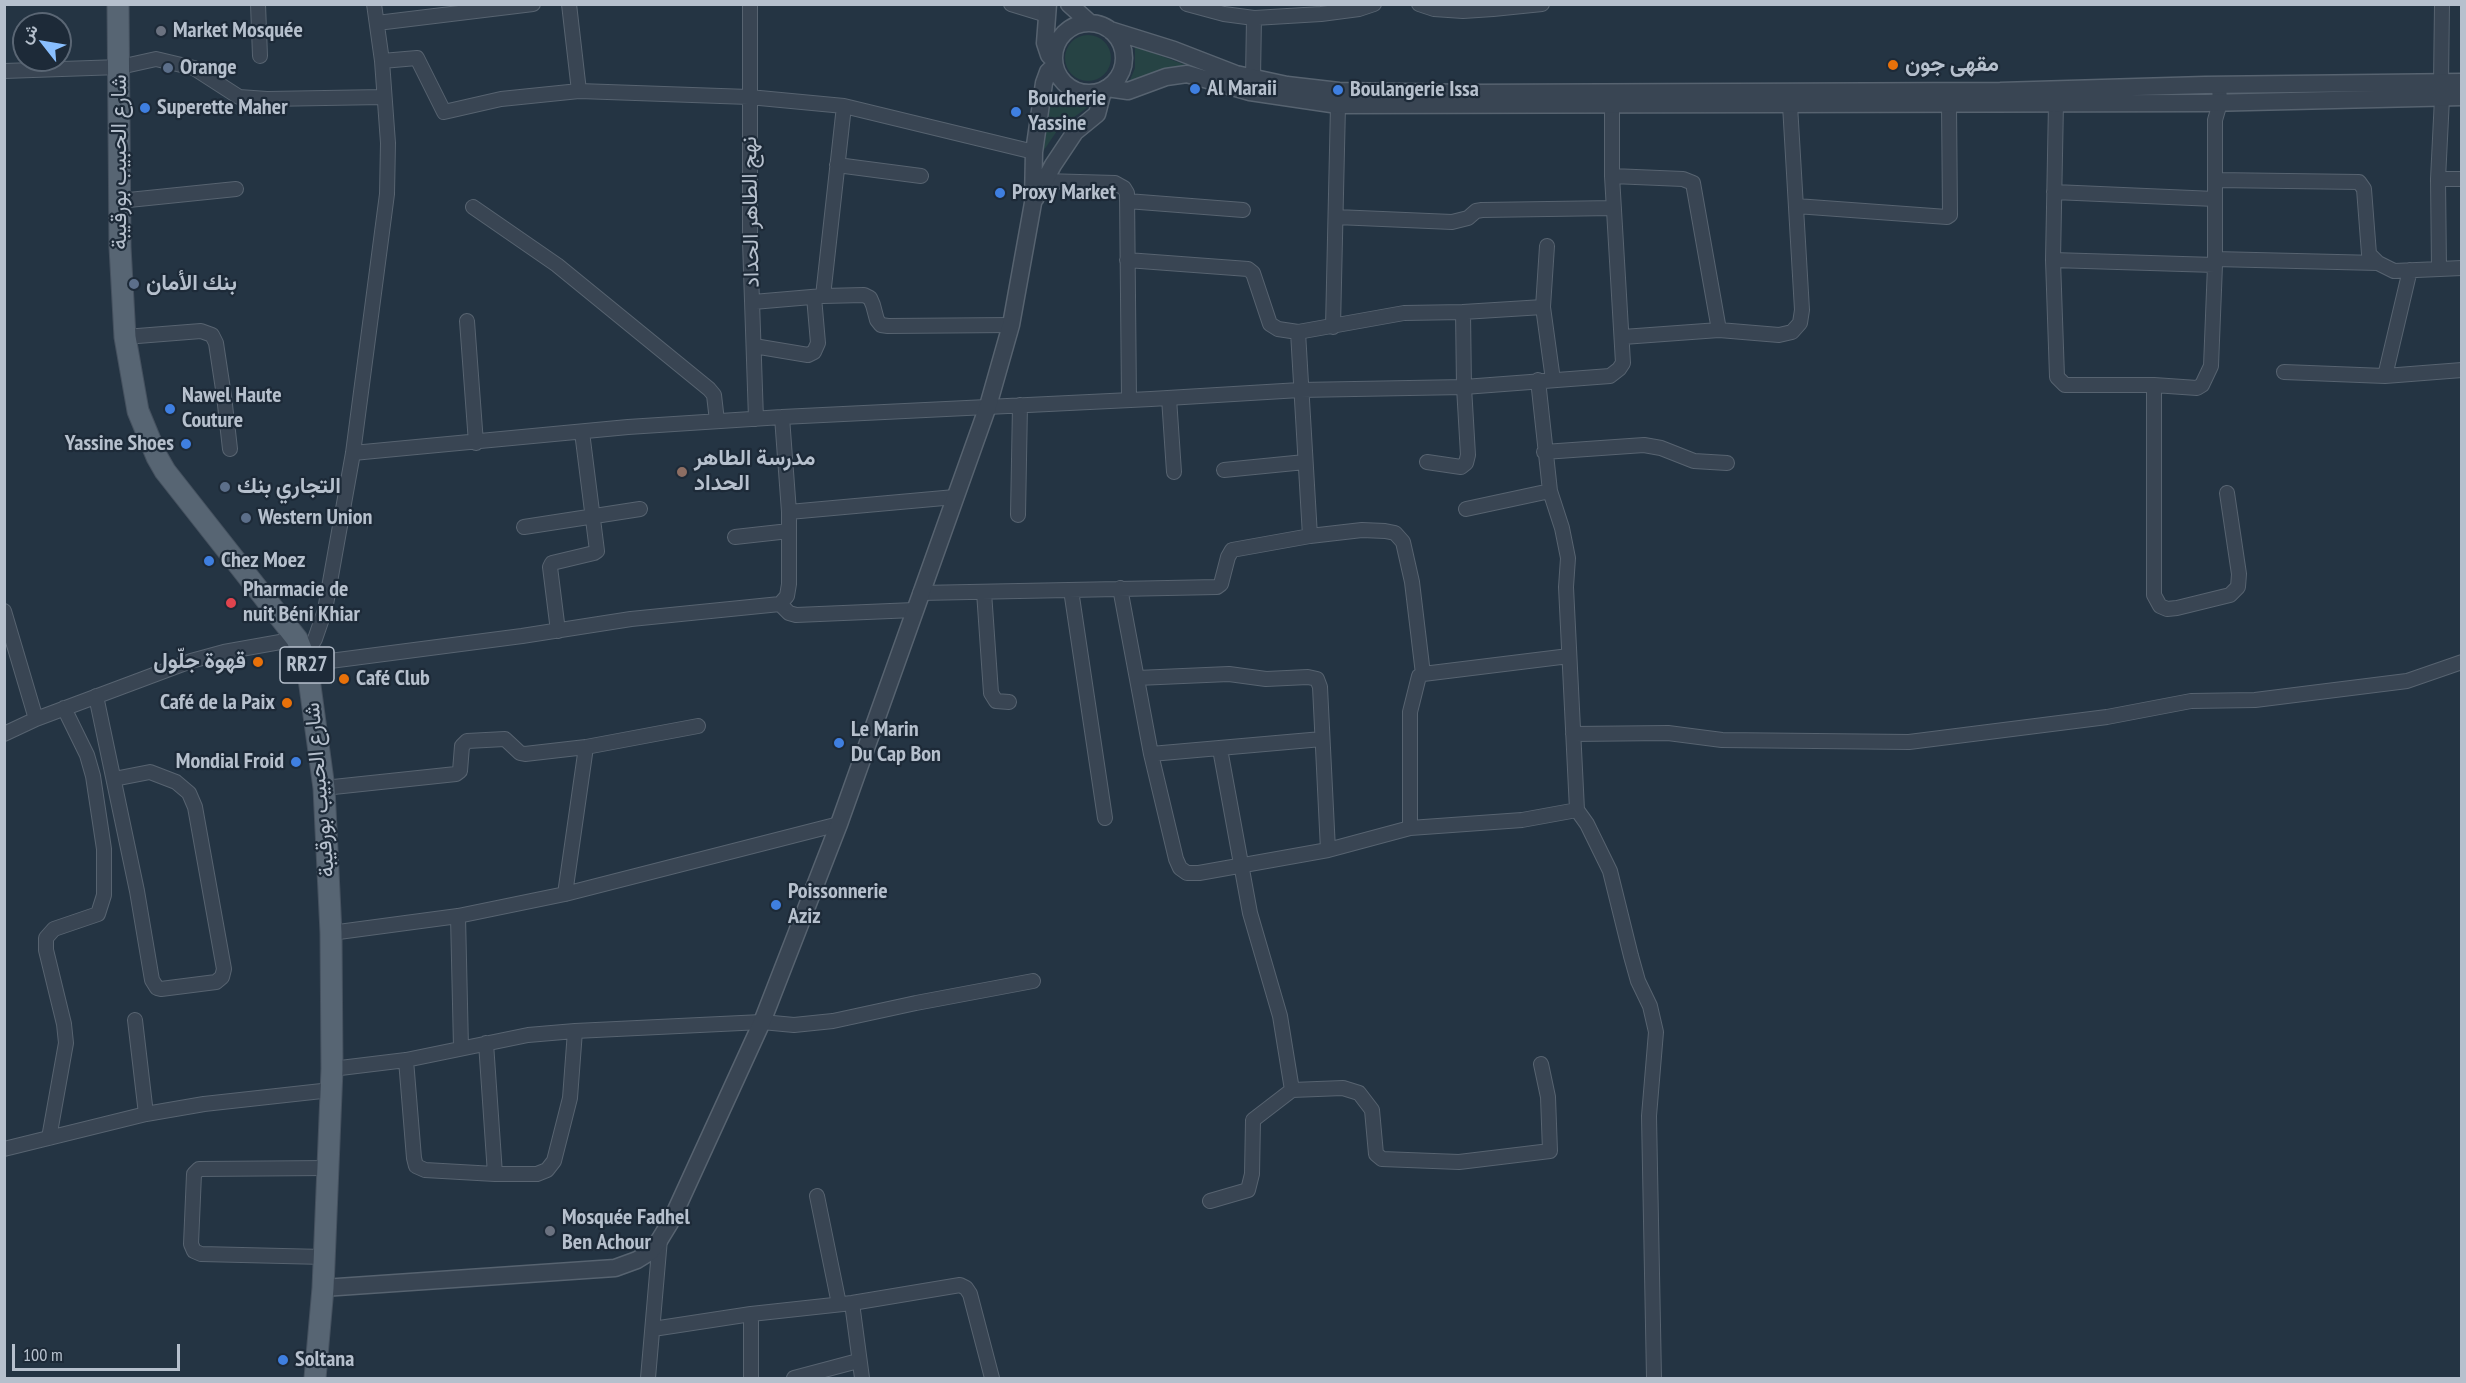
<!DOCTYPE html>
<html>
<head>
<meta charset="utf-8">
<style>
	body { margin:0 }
	#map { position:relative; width:2466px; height:1383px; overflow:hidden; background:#243443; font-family:"PT Sans Narrow",Vazirmatn,sans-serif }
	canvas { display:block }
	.frame { position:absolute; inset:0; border:6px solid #b6c0cd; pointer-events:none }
	.north { position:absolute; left:12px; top:12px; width:60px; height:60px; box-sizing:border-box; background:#1d2a38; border:2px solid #5a6674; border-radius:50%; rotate:301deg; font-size:16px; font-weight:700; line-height:24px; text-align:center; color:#b6c0cd }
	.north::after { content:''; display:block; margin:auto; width:21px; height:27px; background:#89bfff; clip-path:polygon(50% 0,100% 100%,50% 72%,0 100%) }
	.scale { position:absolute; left:12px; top:1344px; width:168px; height:27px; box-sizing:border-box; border:3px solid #b6c0cd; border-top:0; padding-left:8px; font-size:18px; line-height:21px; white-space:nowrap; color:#b6c0cd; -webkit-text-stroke:4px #1d2a38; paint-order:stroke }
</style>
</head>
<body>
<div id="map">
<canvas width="2466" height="1383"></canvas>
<div class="frame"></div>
<div class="north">ش</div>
<div class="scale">100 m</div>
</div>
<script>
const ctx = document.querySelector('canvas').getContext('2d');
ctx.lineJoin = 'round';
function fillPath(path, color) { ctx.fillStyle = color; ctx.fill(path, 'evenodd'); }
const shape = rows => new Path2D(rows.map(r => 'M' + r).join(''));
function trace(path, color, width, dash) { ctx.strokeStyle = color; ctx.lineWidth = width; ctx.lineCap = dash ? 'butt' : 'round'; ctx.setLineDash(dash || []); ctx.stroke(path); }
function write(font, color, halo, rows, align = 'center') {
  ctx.font = font + ' "PT Sans Narrow",Vazirmatn,sans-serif'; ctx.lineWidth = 4.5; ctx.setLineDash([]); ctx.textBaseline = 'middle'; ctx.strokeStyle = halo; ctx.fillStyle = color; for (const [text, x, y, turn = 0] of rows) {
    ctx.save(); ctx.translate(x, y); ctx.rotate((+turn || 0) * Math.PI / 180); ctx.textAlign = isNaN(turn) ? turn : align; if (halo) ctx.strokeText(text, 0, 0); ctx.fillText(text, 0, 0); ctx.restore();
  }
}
fillPath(shape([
	'1065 58a23 23 0 1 1 46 0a23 23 0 1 1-46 0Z',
	[1135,46,1188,66,1166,70,1128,85,1135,68],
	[1050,91,1064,100,1088,107,1059,128,1042,153]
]), '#264344');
const minor = shape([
	[258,4,260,56],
	[569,4,579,91],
	[750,4,750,242,756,419],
	[1011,4,1047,15],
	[1187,4,1224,14,1254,18],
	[1419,4,1434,9,1463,11,1493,9],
	[1493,4,1493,9,1542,4],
	[377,23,533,4],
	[382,61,417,58,444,112,501,99,579,91,749,97,844,106,1034,152],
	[4,71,120,67,156,59,194,68,239,97,267,99,383,97],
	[1253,78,1254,18,1321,14,1359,9,1374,4],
	[2441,83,2442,4],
	[2056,103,2053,260,2057,377,2065,385,2154,385,2154,595,2160,606,2167,609,2177,608,2230,595,2238,587,2239,574,2227,493],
	[837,165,921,176],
	[1612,176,1683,179,1693,183,1719,330],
	[2438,179,2462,179],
	[2216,180,2359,182,2364,189,2369,254,2378,263,2394,271,2462,268],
	[1044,181,1115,183,1124,188,1127,193,1129,400],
	[2054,192,2215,199],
	[119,201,236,189],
	[1127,201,1243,210],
	[1796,206,1947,217,1950,215,1949,104],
	[473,207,557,265,709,389,714,395,717,421],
	[1336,217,1452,222,1468,218,1476,211,1482,210,1614,208],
	[2215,259,2378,263],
	[1127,260,1248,269,1253,273,1270,324,1278,329,1298,332,1404,313,1463,312,1464,387,1468,455,1466,463,1461,467,1427,462],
	[2053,260,2215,265],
	[2439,269,2438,179,2442,98],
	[823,296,864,295,870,298,873,305,877,320,881,325,888,326,1011,325],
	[753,302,823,296,844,106],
	[1543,307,1553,380],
	[1463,312,1543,307,1547,246],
	[467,321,476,443],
	[1333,327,1338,105],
	[1298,332,1310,536],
	[125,337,201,331,212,335,216,343,224,396,230,449],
	[1623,337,1719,330,1779,335,1792,332,1800,323,1802,310,1790,105],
	[754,346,808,355,814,352,818,343,814,297],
	[2284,372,2385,376,2462,370],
	[2385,376,2410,270],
	[1538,380,1550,491,1562,528,1568,558,1566,587,1577,810,1587,824,1610,871,1631,956,1638,981,1650,1006,1656,1032,1649,1116,1654,1378],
	[2154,385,2197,388,2202,385,2211,366,2215,265,2215,120,2220,103,2219,85],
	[1169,398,1174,472],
	[1544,452,1644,445,1661,448,1694,461,1727,463],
	[353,453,628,427,782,417,1151,399,1300,390,1464,387,1610,376,1619,369,1623,363,1612,176,1612,96],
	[1224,470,1305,462],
	[1466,509,1550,491],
	[789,512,955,497],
	[1018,515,1020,405],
	[524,527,640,509],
	[735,537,789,531],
	[1120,588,1151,754,1176,859,1180,868,1187,873,1199,873,1328,850],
	[1071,590,1105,818],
	[984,592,991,693,996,701,1009,702],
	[920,593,1217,587,1221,584,1228,557,1232,550,1310,536,1362,530,1385,531,1395,533,1403,542,1412,582,1423,674],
	[780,604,789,613,796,615,914,610],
	[4,611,36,719],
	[558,631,550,567,552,563,594,553,597,551,582,432],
	[305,656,315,639,325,610,353,453,387,194,388,143,382,61,374,4],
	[307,664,522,636,631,619,780,604,787,596,789,584,789,512,782,417],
	[1137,678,1229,674,1266,679,1308,677,1317,679,1320,687,1328,850,1410,828,1522,820,1577,810],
	[96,696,137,891,152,980,157,988,161,989,216,982,222,977,224,969,195,807,189,793,176,782,150,772,114,779],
	[4,734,36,719,191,661,224,652,297,639],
	[1573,734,1668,733,1722,740,1909,742,2107,717,2191,701,2255,700,2407,681,2462,662],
	[1220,749,1250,913,1280,1016,1292,1090],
	[1151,754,1322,739],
	[324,788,456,774,460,771,462,746,467,741,505,739,520,753,525,754,586,747,698,726],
	[1410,828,1410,712,1419,676,1423,674,1569,656],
	[565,894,586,747],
	[458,916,461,1048],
	[331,933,458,916,565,894,839,824],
	[135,1020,146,1114],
	[406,1060,414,1158,416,1166,425,1170,495,1174,486,1043],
	[332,1069,406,1060,528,1035,575,1031,762,1022,794,1025,833,1021,916,1003,1033,981],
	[49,1138,66,1043,64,1024,46,950,46,938,54,929,98,914,104,895,104,849,93,776,87,755,64,708],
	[4,1149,146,1114,204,1104,331,1090],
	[495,1174,537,1174,547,1170,554,1161,570,1098,575,1031],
	[817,1196,839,1304],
	[1210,1201,1248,1190,1252,1174,1253,1120,1292,1090,1343,1088,1359,1093,1372,1110,1376,1154,1382,1159,1459,1162,1550,1151,1548,1097,1541,1064],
	[324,1257,201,1254,194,1251,191,1244,194,1174,199,1169,327,1168],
	[852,1303,862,1378],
	[653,1329,751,1314,852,1303,960,1285,966,1288,970,1294,992,1378],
	[648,1378,660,1239],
	[751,1378,751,1314],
	[794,1378,858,1361]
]);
const tertiary = shape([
	[1048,4,1045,43,1049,55,1053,59],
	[1069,4,1090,23],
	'1054 58a35 35 0 1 1 70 0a35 35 0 1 1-70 0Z',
	[1110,30,1174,50,1236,74,1287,85,1339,91,1468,93,2000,91,2205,85,2462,82],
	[1107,88,1128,91,1166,77,1187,74,1250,92,1338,105,2206,103,2462,97],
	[1035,199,1053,165,1075,132,1097,114,1103,91],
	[323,1288,615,1268,637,1260,650,1252,660,1239,671,1221,762,1022,839,824,988,406,1011,325,1033,203,1034,152,1044,83,1048,72,1054,66]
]);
const primary = shape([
	[118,4,120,247,125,337,138,411,157,457,165,471,297,639,307,664,324,788,331,933,332,1069,323,1288,315,1378]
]);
trace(minor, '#576370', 16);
trace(tertiary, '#576370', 19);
trace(primary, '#45515f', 23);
trace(minor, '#394553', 14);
trace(tertiary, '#394553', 16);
trace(primary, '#576573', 21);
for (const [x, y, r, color] of [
	[161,31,6,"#6b7280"],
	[1893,65,6,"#e8710a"],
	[168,68,6,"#5c6f8a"],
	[1195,89,6,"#3f7fe0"],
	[1338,90,6,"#3f7fe0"],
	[145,108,6,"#3f7fe0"],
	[1016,112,6,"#3f7fe0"],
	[1000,193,6,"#3f7fe0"],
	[134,284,6,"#5c6f8a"],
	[170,409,6,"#3f7fe0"],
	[186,444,6,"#3f7fe0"],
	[682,472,6,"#8d6e63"],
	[225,487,6,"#5c6f8a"],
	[246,518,6,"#5c6f8a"],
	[209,561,6,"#3f7fe0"],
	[231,603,6,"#e0444e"],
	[258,662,6,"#e8710a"],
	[344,679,6,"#e8710a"],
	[287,703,6,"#e8710a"],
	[839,743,6,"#3f7fe0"],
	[296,762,6,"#3f7fe0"],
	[776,905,6,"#3f7fe0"],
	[550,1231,6,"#6b7280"],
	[283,1360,6,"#3f7fe0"]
]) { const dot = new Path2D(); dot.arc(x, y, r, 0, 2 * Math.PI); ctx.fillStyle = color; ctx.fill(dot); trace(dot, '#1d2a38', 2); }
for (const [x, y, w] of [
	[307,665,54]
]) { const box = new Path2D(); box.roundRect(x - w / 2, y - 18, w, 36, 4.5); ctx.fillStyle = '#1d2a38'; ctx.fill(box); trace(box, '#b6c0cd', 1.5); }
write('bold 21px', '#b6c0cd', null, [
	["RR27",307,665]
]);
write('bold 22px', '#b6c0cd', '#1d2a38', [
	["Market Mosquée",173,31],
	["مقهى جون",1905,65],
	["Orange",180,68],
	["Al Maraii",1207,89],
	["Boulangerie Issa",1350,90],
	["Boucherie",1028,99],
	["Yassine",1028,124],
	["Superette Maher",157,108],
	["Proxy Market",1012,193],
	["بنك الأمان",146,284],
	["Nawel Haute",182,396],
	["Couture",182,421],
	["Yassine Shoes",174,444,"right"],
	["مدرسة الطاهر",694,459],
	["الحداد",694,484],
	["التجاري بنك",237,487],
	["Western Union",258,518],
	["Chez Moez",221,561],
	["Pharmacie de",243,590],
	["nuit Béni Khiar",243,615],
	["قهوة جلّول",246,662,"right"],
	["Café Club",356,679],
	["Café de la Paix",275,703,"right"],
	["Le Marin",851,730],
	["Du Cap Bon",851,755],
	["Mondial Froid",284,762,"right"],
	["Poissonnerie",788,892],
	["Aziz",788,917],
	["Mosquée Fadhel",562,1218],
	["Ben Achour",562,1243],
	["Soltana",295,1360]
], 'left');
write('22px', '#b6c0cd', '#1d2a38', [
	["شارع الحبيب بورقيبة",120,162,-90],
	["نهج الطاهر الحداد",751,212,-91],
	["شارع الحبيب بورقيبة",320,790,-95]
]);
</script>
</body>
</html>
